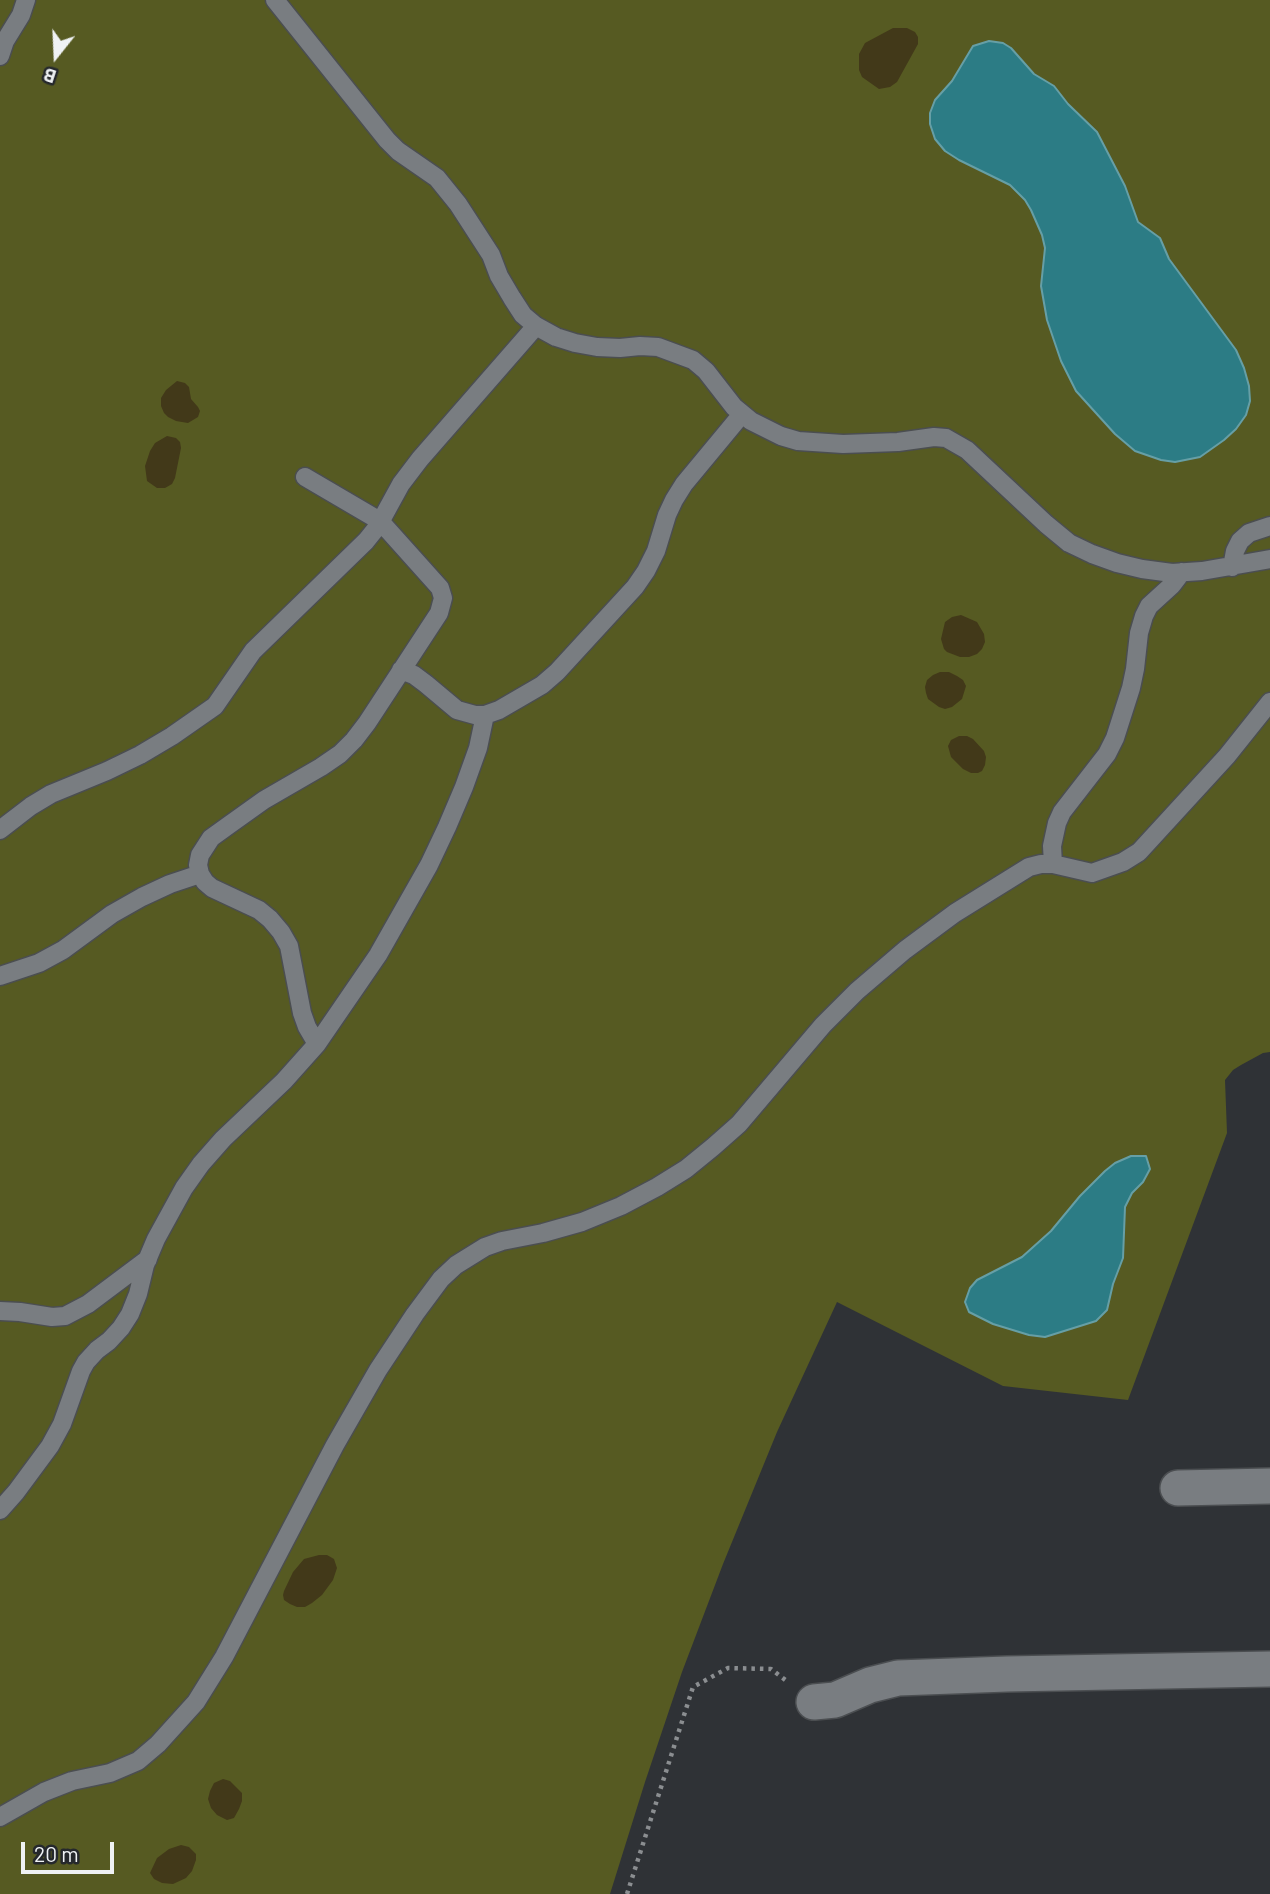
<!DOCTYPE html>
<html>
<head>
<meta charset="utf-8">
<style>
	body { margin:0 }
	#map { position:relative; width:1270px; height:1894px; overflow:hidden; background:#2f3236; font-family:Barlow,sans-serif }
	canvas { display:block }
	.north { position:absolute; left:21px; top:21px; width:70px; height:70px; -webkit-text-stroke:5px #25282c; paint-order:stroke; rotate:198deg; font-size:19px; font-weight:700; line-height:28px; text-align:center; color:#eff2f4 }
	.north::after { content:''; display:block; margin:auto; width:24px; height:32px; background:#eff2f4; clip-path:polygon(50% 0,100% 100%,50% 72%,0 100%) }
	.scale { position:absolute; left:21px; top:1842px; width:93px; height:32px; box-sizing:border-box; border:4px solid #eff2f4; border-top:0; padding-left:9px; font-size:21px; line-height:24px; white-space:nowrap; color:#eff2f4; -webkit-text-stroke:5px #25282c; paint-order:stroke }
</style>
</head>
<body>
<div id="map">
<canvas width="1270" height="1894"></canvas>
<div class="north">B</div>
<div class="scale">20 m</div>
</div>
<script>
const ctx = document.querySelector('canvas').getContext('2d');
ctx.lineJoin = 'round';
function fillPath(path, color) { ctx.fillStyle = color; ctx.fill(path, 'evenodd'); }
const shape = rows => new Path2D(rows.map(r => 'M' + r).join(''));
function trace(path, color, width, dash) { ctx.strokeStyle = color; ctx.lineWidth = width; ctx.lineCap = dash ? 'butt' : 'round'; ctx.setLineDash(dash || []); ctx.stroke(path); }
fillPath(shape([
	[0,0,1270,0,1270,1052,1263,1053,1241,1065,1233,1070,1225,1080,1227,1133,1128,1400,1003,1386,837,1302,777,1432,723,1564,682,1672,645,1782,610,1894,0,1894]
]), '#565a22');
fillPath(shape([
	[893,28,907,28,915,32,918,37,918,44,897,82,890,87,879,89,862,77,859,70,859,54,865,43],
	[177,381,185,383,189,387,191,399,198,407,200,411,198,417,188,423,176,421,168,417,164,413,161,406,161,398,166,390],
	[167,436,176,438,180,442,181,448,175,478,172,484,165,488,157,488,147,481,145,466,150,451,155,443],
	[961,615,977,622,984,634,985,642,982,649,977,654,969,657,960,657,947,652,944,649,941,639,945,622,952,617],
	[940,672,949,672,957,676,963,680,966,686,962,699,952,707,945,709,939,707,928,699,926,693,925,687,927,680,933,675],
	[959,736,967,736,973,739,984,751,986,757,985,765,982,771,978,773,971,773,963,769,951,757,948,746,951,740],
	[319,1555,327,1555,334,1559,337,1568,333,1580,322,1595,312,1603,305,1607,297,1607,290,1604,284,1600,283,1595,284,1591,293,1572,304,1559],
	[223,1779,230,1781,242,1793,242,1801,239,1809,234,1818,227,1820,217,1815,211,1808,208,1799,210,1791,214,1783],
	[181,1845,189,1847,196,1854,196,1860,192,1871,186,1878,173,1884,162,1883,154,1879,150,1873,157,1858,169,1849]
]), '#423919');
const water = shape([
	[989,41,1003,43,1011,48,1034,74,1054,86,1068,104,1097,132,1125,186,1138,222,1160,238,1169,259,1236,350,1244,368,1249,386,1250,401,1246,415,1236,429,1224,440,1200,457,1175,462,1161,460,1135,451,1115,434,1076,391,1061,361,1047,320,1041,286,1045,248,1042,235,1031,210,1025,200,1010,185,959,160,945,151,935,139,930,124,930,113,935,100,952,81,973,46,989,41],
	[1131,1156,1146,1156,1150,1169,1143,1182,1132,1193,1125,1207,1123,1258,1113,1284,1107,1310,1096,1321,1045,1337,1029,1335,993,1324,969,1312,965,1302,970,1288,977,1280,1022,1257,1051,1231,1080,1196,1105,1171,1115,1163,1131,1156]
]);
fillPath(water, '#2c7c85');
trace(water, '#669fa6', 2);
const lane = shape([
	[275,0,387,140,398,151,437,178,458,204,491,255,499,276,512,298,523,315,536,326,556,337,575,343,597,347,620,348,640,346,658,347,693,360,706,371,734,407,751,421,781,436,798,441,843,444,898,442,934,437,946,438,967,450,1046,524,1069,543,1092,554,1117,563,1142,569,1172,573,1202,571,1270,559],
	[0,56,5,41,21,15,26,0],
	[305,477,380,521,440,588,443,598,439,613,367,723,354,740,340,754,321,767,264,800,229,825,211,838,200,855,198,865,200,874,205,882,212,888,259,910,270,919,281,932,289,946,302,1013,307,1027,317,1044],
	[1232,567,1235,551,1240,541,1249,533,1270,526],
	[401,670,414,675,426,684,457,710,475,715,485,715,499,710,542,685,557,672,635,587,646,571,656,551,667,515,674,500,684,484,742,414],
	[0,830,31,806,51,794,107,771,140,755,172,736,215,706,253,651,366,541,378,526,401,484,420,459,536,326],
	[1053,864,1052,846,1057,823,1062,812,1107,754,1115,738,1131,688,1135,669,1139,633,1144,616,1149,606,1172,585,1182,572],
	[0,976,39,963,63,950,112,914,142,897,170,884,200,874],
	[0,1311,20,1312,52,1317,65,1316,88,1304,148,1259],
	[0,1510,16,1492,50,1446,62,1424,81,1371,86,1362,97,1350,109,1341,121,1328,130,1314,138,1294,145,1265,156,1239,184,1188,201,1164,223,1139,284,1081,317,1044,378,955,429,865,447,827,464,787,478,748,485,715],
	[0,1817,44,1792,72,1781,110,1773,138,1761,158,1744,196,1702,224,1657,335,1445,378,1370,415,1314,441,1279,456,1265,485,1247,502,1241,543,1233,582,1222,621,1206,657,1187,686,1169,713,1147,739,1124,823,1025,857,991,905,950,955,913,1029,867,1041,864,1053,864,1092,873,1123,862,1139,852,1227,756,1270,702]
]);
const street = shape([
	[1178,1488,1270,1486],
	[814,1702,835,1700,870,1685,898,1678,1007,1674,1270,1669]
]);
trace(lane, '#4b4e51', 21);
trace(street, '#4b4e51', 38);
trace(shape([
	[627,1894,693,1687,728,1668,771,1669,788,1682]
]), '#8b8e91', 4.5, [3.5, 5]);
trace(lane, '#797d81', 18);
trace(street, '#797d81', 35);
</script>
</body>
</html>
